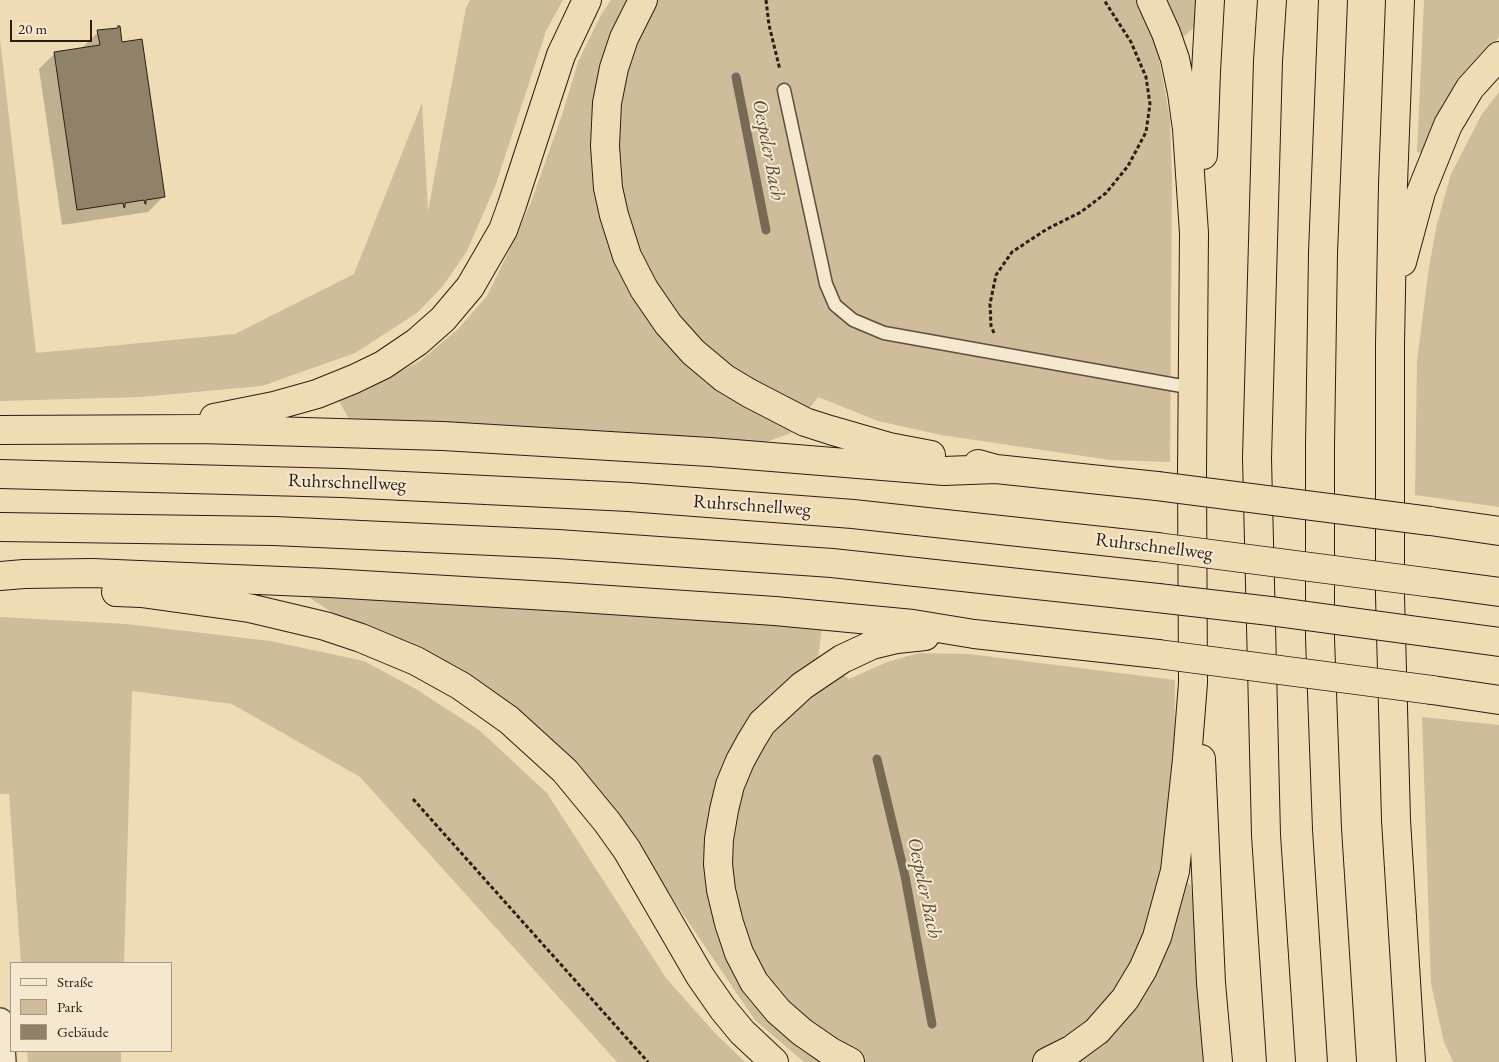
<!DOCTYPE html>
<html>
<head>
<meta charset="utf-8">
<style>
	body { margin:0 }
	#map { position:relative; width:1499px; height:1062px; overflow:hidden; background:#efdcb5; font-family:"EB Garamond",serif }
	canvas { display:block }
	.legend { position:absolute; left:10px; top:962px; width:162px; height:90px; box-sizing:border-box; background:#f5e8cf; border:1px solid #a49785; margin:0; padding:6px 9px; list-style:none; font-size:15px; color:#2a1e16 }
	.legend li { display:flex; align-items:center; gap:10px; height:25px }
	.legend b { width:25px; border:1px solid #a49785 }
	.scale { position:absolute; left:10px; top:20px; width:82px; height:22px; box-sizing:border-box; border:2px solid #2a1e16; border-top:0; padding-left:6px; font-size:15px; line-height:18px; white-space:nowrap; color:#2a1e16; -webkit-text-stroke:4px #f5e8cf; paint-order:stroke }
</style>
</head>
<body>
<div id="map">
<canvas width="1499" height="1062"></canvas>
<ul class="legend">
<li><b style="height:6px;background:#f5e8cf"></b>Straße</li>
<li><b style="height:14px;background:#cebc9a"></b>Park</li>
<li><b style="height:14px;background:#908169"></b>Gebäude</li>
</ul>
<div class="scale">20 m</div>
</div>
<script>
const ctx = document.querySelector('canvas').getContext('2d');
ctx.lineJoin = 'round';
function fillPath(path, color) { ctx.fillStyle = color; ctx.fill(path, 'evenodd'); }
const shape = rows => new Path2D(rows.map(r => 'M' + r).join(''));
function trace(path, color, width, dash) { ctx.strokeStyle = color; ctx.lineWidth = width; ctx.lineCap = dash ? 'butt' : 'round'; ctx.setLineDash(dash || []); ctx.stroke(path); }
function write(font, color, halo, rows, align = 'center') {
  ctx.font = font + ' "EB Garamond",serif'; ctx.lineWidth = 4; ctx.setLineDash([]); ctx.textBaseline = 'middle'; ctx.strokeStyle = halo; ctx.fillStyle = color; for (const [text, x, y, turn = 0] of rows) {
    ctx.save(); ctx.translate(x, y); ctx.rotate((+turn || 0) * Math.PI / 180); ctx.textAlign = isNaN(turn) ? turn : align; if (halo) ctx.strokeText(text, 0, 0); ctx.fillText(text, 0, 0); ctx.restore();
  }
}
fillPath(shape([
	[470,0,563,0,546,31,496,184,467,251,443,286,417,313,355,353,262,386,141,397,0,401,0,39,36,353,235,334,354,274,422,103,428,211,466,8],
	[611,0,1200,0,1199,23,1159,59,1170,119,1172,180,1170,462,1110,460,941,435,878,421,818,397,791,433,752,447,350,421,338,399,364,391,420,361,458,329,487,296,509,251,531,202,562,115,578,62,601,15],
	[1424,0,1499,0,1499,37,1466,73,1439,113,1421,153,1417,152],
	[1499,92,1499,507,1415,495,1417,361,1429,267,1437,224,1451,174,1482,114],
	[346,594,822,626,818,659,849,679,887,662,919,653,969,654,1175,680,1174,773,1162,856,1191,886,1206,1062,804,1062,755,1020,645,858,584,777,310,598],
	[0,617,126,624,270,641,364,661,416,689,479,730,547,793,666,978,715,1033,745,1062,617,1062,360,777,232,704,132,691,124,963,21,963,9,794,0,794],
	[1422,717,1499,725,1499,1062,1453,1062,1444,1042,1431,984],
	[27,1051,121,1051,121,1062,28,1062]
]), '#cebc9a');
fillPath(shape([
	[98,32,164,196,148,212,62,225,39,69,55,53,83,49,83,47]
]), '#0003');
trace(shape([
	[736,77,766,230],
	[877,759,905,876,932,1024]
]), '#786955', 9);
const building = shape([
	[118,26,120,26,122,42,142,39,165,197,146,200,146,204,145,204,144,200,125,203,125,207,124,208,123,203,77,210,54,52,100,45,97,30,118,28,118,26]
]);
fillPath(building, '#908169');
trace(building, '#2a1e16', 1);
const lane = shape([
	[784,90,826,284,835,305,853,320,884,333,1193,388]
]);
const street = shape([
	[0,1021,3,1062]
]);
const highway = shape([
	[643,0,624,38,614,68,607,103,605,146,608,188,614,215,627,256,644,289,668,324,693,352,724,378,749,393,805,422,830,430,889,447,931,455],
	[1272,0,1268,61,1257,458,1266,835,1281,1062],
	[1333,0,1323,253,1320,446,1320,638,1327,829,1342,1062],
	[1400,0,1393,184,1390,345,1390,596,1396,820,1411,1062],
	[1203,155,1206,72,1210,0],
	[1402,262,1421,192,1448,125,1470,88,1499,56],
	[214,418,274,406,317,394,354,379,383,365,417,342,443,319,470,287,503,230,512,205,561,55,587,0],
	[0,430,200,429,443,436,710,452,944,471,996,469],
	[978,464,996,469,1157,486],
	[0,474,342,483,629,497,853,514,1157,547],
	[1430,521,1499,531],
	[0,527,274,531,558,544,832,563,1158,598],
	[0,576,24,574,92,573,329,583,565,597,775,611,913,624,974,634,1158,654],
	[1433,583,1499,592],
	[116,592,141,593,249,608,325,626,361,638,416,661,461,686,509,720,565,771,607,822,627,850,700,976,723,1009,742,1032,774,1062],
	[1433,633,1499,642],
	[1432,690,1499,700],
	[1201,759,1211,983,1218,1062],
	[850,1062,831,1052,802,1032,778,1011,754,982,739,953,729,923,721,890,718,864,719,839,724,810,730,785,740,761,751,741,762,723,802,686,842,659,872,645,897,639,925,636],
	[1047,1062,1071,1050,1097,1031,1125,999,1143,969,1157,937,1175,871,1187,759,1193,683,1192,472,1194,233,1187,129,1182,93,1175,59,1166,33,1151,0]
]);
trace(lane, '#5b4e3e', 15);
trace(street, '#5b4e3e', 28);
trace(highway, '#2a1e16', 30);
trace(shape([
	[766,0,769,25,780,70],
	[994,333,991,326,990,304,996,275,1012,252,1047,229,1081,212,1106,193,1128,166,1146,132,1150,104,1146,77,1131,42,1104,0],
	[413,799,648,1062]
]), '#2a1e16', 3, [4, 2.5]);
trace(lane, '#f5e8cf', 12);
trace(street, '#f5e8cf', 25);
trace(highway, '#efdcb5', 28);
const highwayBridge = shape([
	[1157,486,1430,521],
	[1157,547,1433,583],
	[1158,598,1270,611,1433,633],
	[1158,654,1432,690]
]);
trace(highwayBridge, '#2a1e16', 30, []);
trace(highwayBridge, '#efdcb5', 28);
write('19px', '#2a1e16', '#f5e8cf', [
	["Ruhrschnellweg",347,483,2],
	["Ruhrschnellweg",752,506,4],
	["Ruhrschnellweg",1154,547,7]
]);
write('italic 20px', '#584a3b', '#f5e8cf', [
	["Oespeler Bach",768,150,79],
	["Oespeler Bach",924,888,78]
]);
</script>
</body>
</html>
